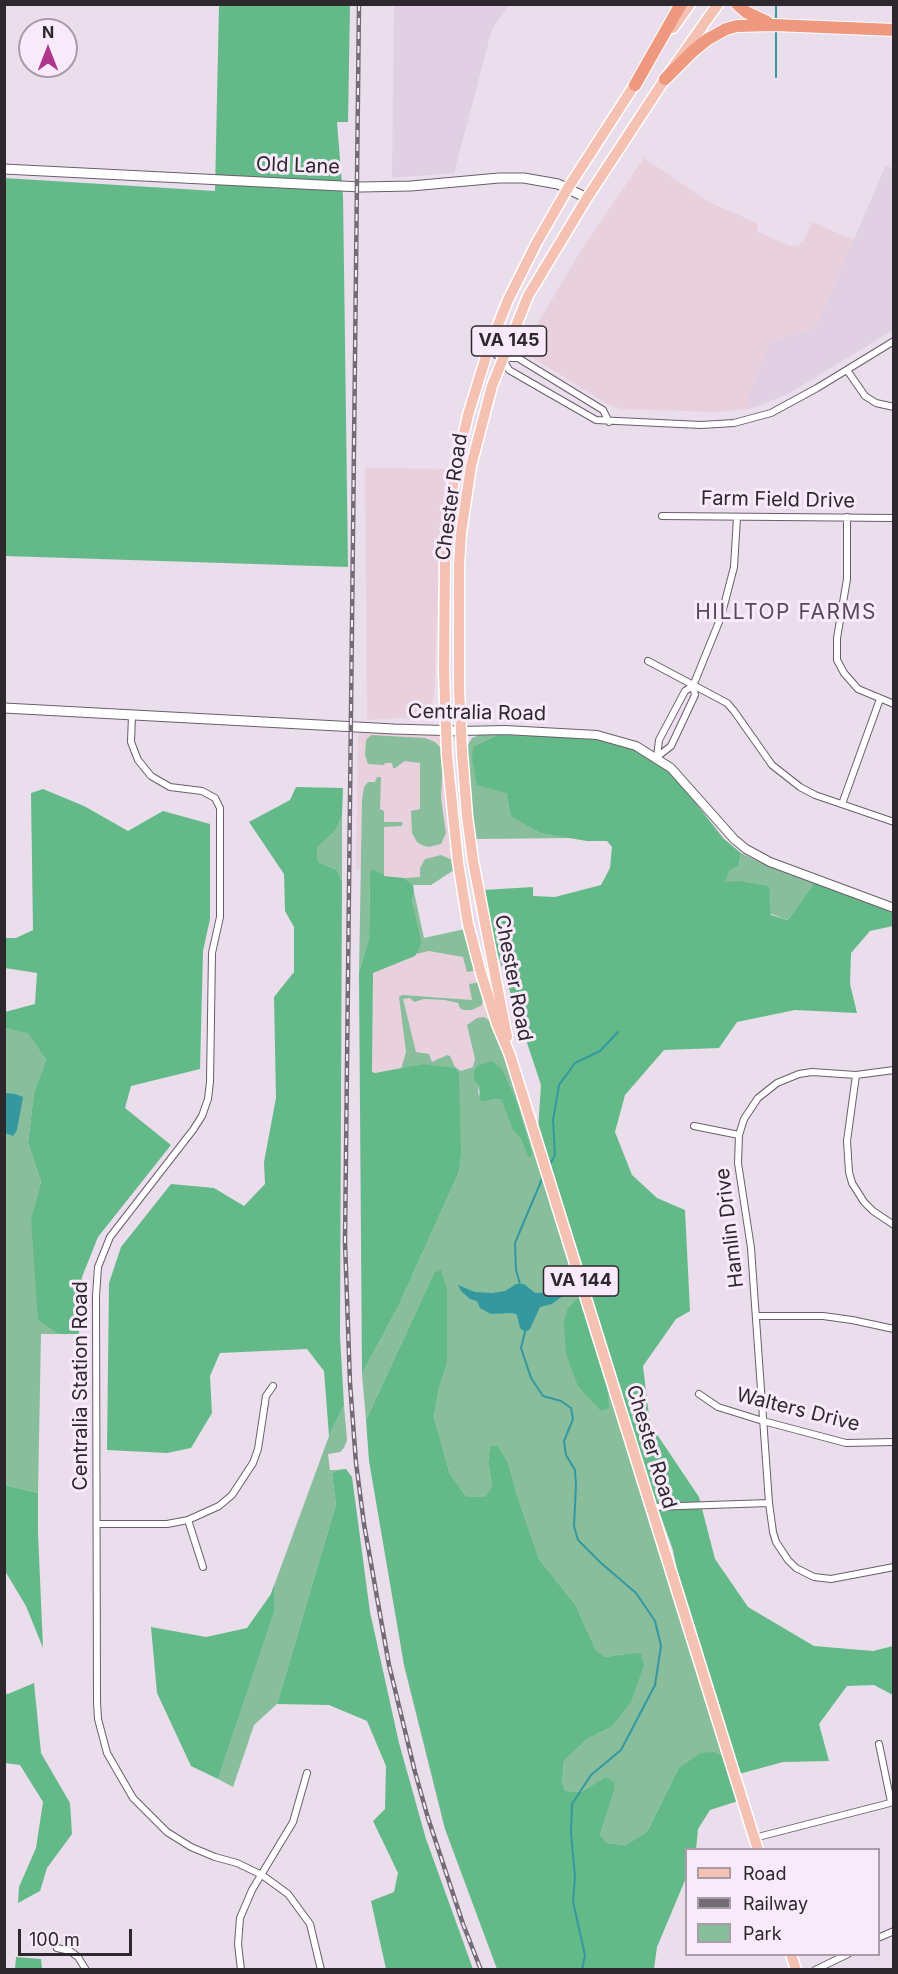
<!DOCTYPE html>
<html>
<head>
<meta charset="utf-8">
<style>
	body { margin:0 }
	#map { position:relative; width:898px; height:1974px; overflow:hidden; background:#eaddec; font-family:Inter,sans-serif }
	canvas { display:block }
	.frame { position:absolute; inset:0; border:6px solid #2d282d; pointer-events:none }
	.legend { position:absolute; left:685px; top:1848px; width:195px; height:108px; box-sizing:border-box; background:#f8eafa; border:2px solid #a79ca8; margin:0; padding:8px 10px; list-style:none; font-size:18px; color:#2d282d }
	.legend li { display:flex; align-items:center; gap:12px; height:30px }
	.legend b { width:30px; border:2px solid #a79ca8 }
	.north { position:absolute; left:18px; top:18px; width:60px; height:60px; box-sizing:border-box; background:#f8eafa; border:2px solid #a79ca8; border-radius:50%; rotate:0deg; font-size:16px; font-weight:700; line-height:24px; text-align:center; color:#2d282d }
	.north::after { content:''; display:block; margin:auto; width:21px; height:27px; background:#ad368c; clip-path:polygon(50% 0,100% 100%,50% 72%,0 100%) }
	.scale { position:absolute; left:18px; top:1929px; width:114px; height:27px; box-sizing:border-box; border:3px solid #2d282d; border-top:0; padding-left:8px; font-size:18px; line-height:21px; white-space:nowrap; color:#2d282d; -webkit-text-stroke:4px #f8eafa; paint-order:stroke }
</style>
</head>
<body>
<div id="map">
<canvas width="898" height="1974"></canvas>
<div class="frame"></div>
<ul class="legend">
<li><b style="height:8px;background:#f5c1b2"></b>Road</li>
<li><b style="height:8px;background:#746c75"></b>Railway</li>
<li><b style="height:16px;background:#89be9d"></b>Park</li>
</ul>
<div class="north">N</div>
<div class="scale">100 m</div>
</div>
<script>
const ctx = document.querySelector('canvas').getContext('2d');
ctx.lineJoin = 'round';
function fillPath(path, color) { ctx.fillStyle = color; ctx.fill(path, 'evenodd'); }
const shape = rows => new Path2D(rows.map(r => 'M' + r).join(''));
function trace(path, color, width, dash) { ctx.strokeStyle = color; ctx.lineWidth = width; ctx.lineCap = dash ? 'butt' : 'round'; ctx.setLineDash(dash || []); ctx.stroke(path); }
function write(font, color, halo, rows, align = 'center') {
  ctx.font = font + ' Inter,sans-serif'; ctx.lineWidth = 6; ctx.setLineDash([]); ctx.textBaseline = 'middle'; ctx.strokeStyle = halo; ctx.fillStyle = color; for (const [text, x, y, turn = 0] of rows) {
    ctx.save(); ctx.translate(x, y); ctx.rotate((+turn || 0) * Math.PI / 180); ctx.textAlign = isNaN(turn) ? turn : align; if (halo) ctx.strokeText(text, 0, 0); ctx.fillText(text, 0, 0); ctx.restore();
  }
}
fillPath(shape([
	[644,158,711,203,757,223,758,232,788,245,797,246,804,240,812,222,854,240,815,329,749,394,750,409,717,412,621,409,607,404,524,352,529,338,582,249],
	[365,468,446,469,440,537,434,696,432,705,420,717,367,720],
	[358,727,445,731,459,871,452,871,431,885,413,885,404,878,384,876,372,869,356,869],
	[473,945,509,1055,458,1072,423,1064,375,1073,372,1072,373,973,415,956,420,948]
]), '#e8d1dd');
fillPath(shape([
	[394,5,509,5,492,29,454,173,392,178],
	[886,165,894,170,893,330,788,394,750,409,749,394,771,341,815,329]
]), '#e1d0e4');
fillPath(shape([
	[371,735,425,738,435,742,440,747,443,758,441,798,446,833,441,844,428,847,422,845,417,842,412,833,411,811,420,809,420,763,405,761,395,768,393,768,392,763,385,763,384,765,368,764,365,755,366,740],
	[479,735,497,735,474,746,506,793,511,817,540,833,576,838,475,839,465,750,472,738],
	[377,777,381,777,380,809,384,811,384,822,402,822,403,824,401,826,384,827,384,874,372,869,370,872,369,938,359,973,362,800,364,787,368,782,375,782],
	[342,816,342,881,337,870,318,862,317,848,335,831],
	[741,853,757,861,814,883,788,920,771,914,770,892,725,882,729,870,739,866],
	[441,855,452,860,454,870,431,885,413,885,404,878,420,877,420,868,425,859],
	[414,892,424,938,465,929,474,971,467,972,463,957,429,951,416,954,420,948,412,901],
	[480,982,483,997,482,1005,472,1010,463,1010,460,1008,458,1003,445,1000,424,999,414,1002,410,998,403,999,416,1052,429,1054,432,1062,447,1055,450,1056,455,1067,461,1071,473,1067,475,1059,467,1025,477,1018,484,1017,493,1023,606,1376,647,1515,726,1758,678,1769,647,1832,625,1845,605,1843,600,1835,615,1789,605,1777,581,1792,565,1791,562,1782,564,1761,587,1739,611,1727,632,1653,605,1657,596,1650,575,1604,539,1559,517,1495,508,1462,498,1446,490,1446,488,1462,492,1486,485,1497,467,1497,450,1474,434,1417,439,1388,447,1364,447,1290,434,1273,366,1420,362,1374,399,1305,459,1172,461,1157,423,1064,401,1069,406,1052,399,997,402,995,472,1000,469,984],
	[479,1085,516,1100,528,1157,520,1138,512,1129,501,1100,494,1099,484,1102,478,1093],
	[4,1028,28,1032,46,1060,34,1092,28,1143,41,1182,31,1220,57,1331,59,1334,41,1334,38,1493,5,1485],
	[344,1405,347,1440,344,1448,340,1452,328,1454,330,1470,337,1470,332,1474,336,1504,277,1704,254,1725,233,1787,218,1779,274,1613,271,1594,329,1436]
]), '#89be9d');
fillPath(shape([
	[219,5,350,5,348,122,337,122,343,196,348,567,5,556,4,178,215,191],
	[497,735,570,736,595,738,624,744,650,756,672,773,724,839,741,853,739,866,730,870,725,882,738,881,768,886,770,892,771,915,788,920,814,883,893,911,893,926,870,931,851,953,850,984,857,1013,795,1010,737,1022,719,1048,664,1050,625,1095,615,1132,632,1175,657,1198,685,1210,690,1311,676,1319,643,1366,650,1424,699,1497,715,1559,748,1607,814,1646,873,1651,893,1646,893,1695,874,1685,847,1686,819,1724,829,1761,783,1762,739,1774,679,1582,673,1550,648,1481,569,1236,538,1130,541,1085,489,928,483,890,533,887,533,896,555,897,601,885,610,868,612,847,607,841,587,841,540,833,511,817,506,793,477,785,472,757,474,746],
	[296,787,343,788,342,816,335,831,317,848,318,862,337,870,342,881,340,1336,344,1405,329,1436,324,1371,307,1349,220,1353,210,1376,212,1413,191,1448,167,1453,107,1450,109,1283,121,1247,171,1184,214,1188,244,1206,265,1184,264,1162,276,1098,274,997,294,972,294,927,285,911,284,874,249,822,290,800],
	[43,789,84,806,128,831,163,811,210,824,210,919,203,951,200,1069,131,1086,125,1108,171,1145,98,1237,82,1277,79,1334,59,1334,38,1320,31,1219,41,1182,28,1143,34,1092,46,1060,28,1033,5,1028,5,1012,35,1004,37,973,5,968,4,938,16,938,33,930,31,793],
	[372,869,384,874,384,876,404,878,413,885,414,892,412,901,421,941,420,948,415,956,373,973,372,1072,375,1073,423,1064,455,1068,459,1074,461,1157,459,1172,399,1305,362,1374,359,973,369,938,370,872],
	[492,1061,502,1069,516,1100,532,1153,531,1157,528,1157,520,1138,512,1129,501,1100,494,1099,484,1102,480,1100,479,1085,474,1080,474,1072,477,1066],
	[441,1270,447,1290,447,1364,439,1388,434,1417,450,1474,467,1497,485,1497,492,1486,488,1462,490,1446,498,1446,508,1462,517,1495,539,1559,575,1604,596,1650,605,1657,632,1653,641,1654,644,1665,631,1702,611,1727,587,1739,564,1761,562,1782,565,1791,581,1792,605,1777,614,1782,615,1789,600,1835,606,1843,625,1845,647,1832,678,1769,700,1753,714,1752,726,1758,738,1801,710,1810,698,1829,696,1849,686,1850,686,1878,657,1947,654,1969,497,1969,445,1829,404,1665,369,1461,366,1420,434,1273],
	[580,1296,606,1376,609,1408,605,1410,600,1410,578,1386,566,1354,564,1321,568,1308],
	[346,1469,352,1477,370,1612,399,1743,426,1839,473,1969,386,1969,371,1901,394,1892,398,1873,373,1821,385,1809,386,1766,367,1721,329,1705,277,1704,336,1504,332,1474,337,1470],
	[5,1485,38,1493,38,1533,43,1648,26,1606,5,1571],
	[274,1585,274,1613,218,1779,191,1766,157,1693,151,1627,206,1637,247,1628,271,1594],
	[34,1683,41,1753,70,1803,72,1834,47,1868,40,1891,18,1903,19,1887,36,1848,43,1802,20,1765,5,1763,5,1693,8,1694],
	[16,1957,41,1959,42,1969,15,1969]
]), '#63ba88');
fillPath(shape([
	[5,1093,15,1094,23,1097,17,1130,13,1136,5,1133],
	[516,1284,524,1284,535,1293,568,1292,552,1304,540,1307,530,1329,525,1332,520,1328,517,1315,513,1313,491,1314,480,1308,477,1301,470,1299,461,1291,458,1285,475,1292,492,1293,505,1291]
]), '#35989f');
trace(shape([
	[776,4,776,20],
	[776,30,776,77],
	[550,1164,555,1155,553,1120,559,1085,575,1063,600,1051,618,1032],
	[520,1284,516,1270,515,1243,542,1179],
	[525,1332,521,1348,531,1378,543,1396,561,1401,571,1408,573,1419,564,1441,566,1455,575,1470,576,1485,574,1526,578,1540,601,1563,636,1593,655,1621,661,1646,655,1685,621,1750,591,1775,572,1804,571,1833,575,1877,573,1902,585,1955,582,1970]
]), '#35989f', 2);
const minor = shape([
	[488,350,502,358,509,370,596,420,701,425,734,423,771,413,817,388,894,341],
	[502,358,518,358,603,410,609,422],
	[847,370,865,396,876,403,894,407],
	[662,516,894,518],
	[847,517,847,579,837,638,837,660,844,673,858,689,894,704],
	[648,661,727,703,734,711,772,765,800,787,815,795,894,822],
	[132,715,131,742,138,760,151,776,170,787,202,791,215,798,220,808,220,917,212,953,210,1082,208,1099,202,1116,193,1130,110,1237,98,1267,96,1296,97,1702,98,1719,107,1753,133,1798,167,1832,191,1847,215,1857,237,1863,262,1875,288,1894,310,1924,321,1970],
	[657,757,671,746,695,695,693,686,721,617,734,567,737,517],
	[657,757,659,740,685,691,693,686],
	[842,804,880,699],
	[894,1070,856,1075,812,1072,799,1074,777,1083,758,1098,744,1119,739,1135,738,1163,751,1248,769,1503,773,1532,776,1542,788,1560,796,1568,814,1577,831,1579,894,1567],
	[856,1075,847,1141,849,1172,852,1183,864,1202,873,1211,894,1225],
	[694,1126,739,1135],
	[756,1316,823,1316,852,1320,894,1329],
	[699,1394,718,1407,763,1421,846,1443,894,1442],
	[651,1507,769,1503],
	[188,1520,203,1567],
	[97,1524,167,1524,188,1520,219,1506,232,1495,253,1463,258,1449,266,1396,273,1386],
	[879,1744,891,1802],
	[754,1838,894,1802],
	[878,1938,894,1931],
	[57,1948,70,1951,78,1957,86,1970],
	[241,1970,238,1944,240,1918,252,1890,293,1822,307,1773],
	[815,1970,848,1954]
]);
const tertiary = shape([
	[460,731,505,730,597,735,636,746,671,768,734,839,746,849,770,862,894,908]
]);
const secondary = shape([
	[4,169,361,187,411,186,499,178,524,178,558,184,587,198],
	[4,708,394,729,460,731]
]);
const primary = shape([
	[673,28,690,4],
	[639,78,568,188,537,242,508,300,488,350,468,415,454,477,445,561,444,672,447,755,458,862,468,924,481,973,497,1024,510,1055,758,1850],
	[507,1037,473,861,467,816,462,752,459,689,459,566,461,533,471,466,492,386,528,296,587,198,665,79,718,4],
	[791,1954,796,1970]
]);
const motorway = shape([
	[737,4,746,12,767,22],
	[665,79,693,51,708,39,726,29,737,26,775,25,894,30],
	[635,85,681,4]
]);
trace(minor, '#6a5e6c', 8);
trace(tertiary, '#6a5e6c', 10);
trace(secondary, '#6a5e6c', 11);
trace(primary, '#fff', 13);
trace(motorway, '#fff', 14);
trace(minor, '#fff', 6);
trace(tertiary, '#fff', 8);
trace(secondary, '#fff', 9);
trace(primary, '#f5c1b2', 10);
trace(motorway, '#ee987f', 12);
const rail = shape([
	[359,4,345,1242,350,1383,356,1463,364,1524,389,1665,415,1772,428,1818,463,1924,481,1970]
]);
trace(rail, '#746c75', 4.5);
trace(rail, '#f8eafa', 2, [7]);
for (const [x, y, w] of [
	[509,341,75],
	[581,1281,75]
]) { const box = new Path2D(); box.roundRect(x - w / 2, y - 15, w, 30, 4.5); ctx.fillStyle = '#f8eafa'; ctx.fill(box); trace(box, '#2d282d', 1.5); }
write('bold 18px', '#2d282d', null, [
	["VA 145",509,341],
	["VA 144",581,1281]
]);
write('20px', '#2d282d', '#f8eafa', [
	["Old Lane",298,166,2],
	["Chester Road",452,497,-82],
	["Farm Field Drive",778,500,1],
	["Centralia Road",477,713,1],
	["Chester Road",513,978,79],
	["Hamlin Drive",730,1228,-97],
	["Centralia Station Road",81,1386,-90],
	["Walters Drive",798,1410,14],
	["Chester Road",651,1447,73]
]);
ctx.letterSpacing = '1.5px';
write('21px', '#564b58', '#f8eafa', [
	["HILLTOP FARMS",786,613]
]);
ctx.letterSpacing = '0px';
</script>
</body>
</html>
